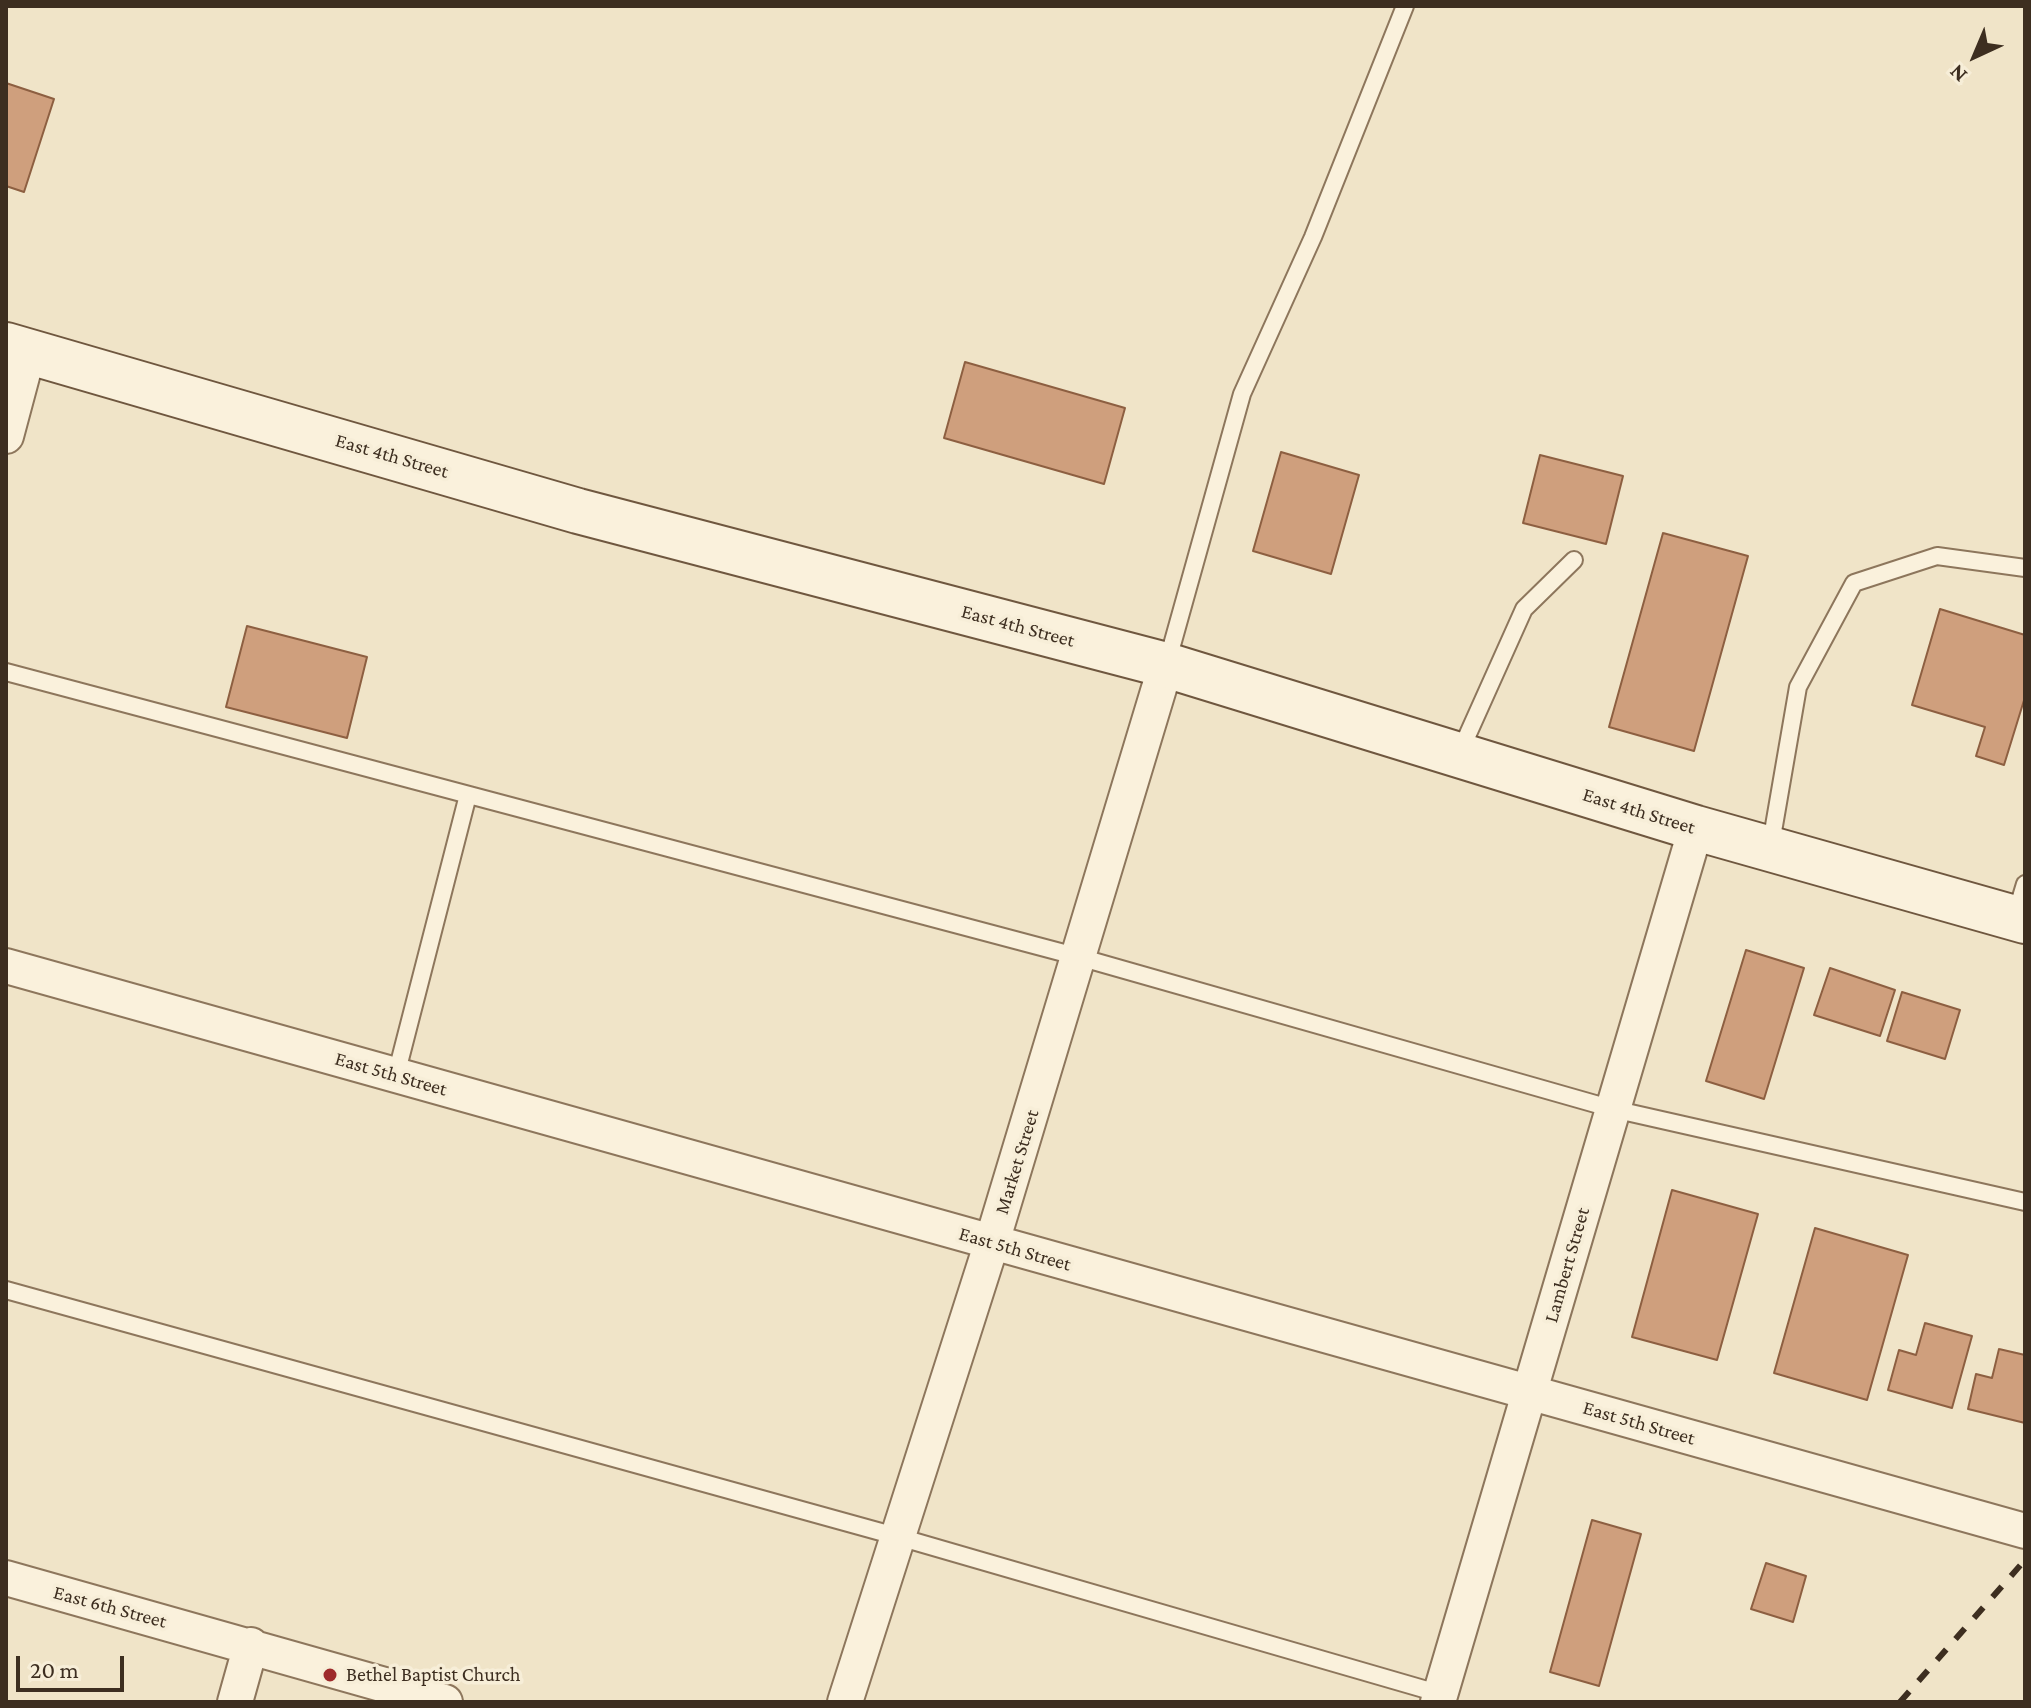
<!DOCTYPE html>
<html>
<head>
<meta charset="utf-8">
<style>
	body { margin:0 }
	#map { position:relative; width:2031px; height:1708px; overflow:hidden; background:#f0e4c8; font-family:"Crimson Pro",serif }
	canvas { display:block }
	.frame { position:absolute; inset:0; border:8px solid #3d2e20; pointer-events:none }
	.north { position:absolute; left:1935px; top:16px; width:80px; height:80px; -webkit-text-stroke:6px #f7eed8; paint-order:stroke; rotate:224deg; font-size:22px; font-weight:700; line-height:32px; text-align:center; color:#3d2e20 }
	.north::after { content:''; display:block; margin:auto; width:28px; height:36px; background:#3d2e20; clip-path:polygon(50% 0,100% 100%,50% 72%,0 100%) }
	.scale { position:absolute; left:16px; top:1656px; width:108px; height:36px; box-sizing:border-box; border:4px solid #3d2e20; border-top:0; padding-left:10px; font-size:24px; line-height:28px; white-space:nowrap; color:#3d2e20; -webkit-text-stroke:6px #f7eed8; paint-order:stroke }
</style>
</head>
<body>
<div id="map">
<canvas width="2031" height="1708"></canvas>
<div class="frame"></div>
<div class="north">N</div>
<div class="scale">20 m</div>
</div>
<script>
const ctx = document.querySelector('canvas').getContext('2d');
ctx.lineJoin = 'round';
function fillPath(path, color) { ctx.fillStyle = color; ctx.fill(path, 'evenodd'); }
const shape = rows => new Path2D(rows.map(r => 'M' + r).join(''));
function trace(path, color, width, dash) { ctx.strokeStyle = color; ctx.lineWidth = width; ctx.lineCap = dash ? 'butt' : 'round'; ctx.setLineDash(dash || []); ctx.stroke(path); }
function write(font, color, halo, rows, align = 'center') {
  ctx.font = font + ' "Crimson Pro",serif'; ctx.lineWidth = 7; ctx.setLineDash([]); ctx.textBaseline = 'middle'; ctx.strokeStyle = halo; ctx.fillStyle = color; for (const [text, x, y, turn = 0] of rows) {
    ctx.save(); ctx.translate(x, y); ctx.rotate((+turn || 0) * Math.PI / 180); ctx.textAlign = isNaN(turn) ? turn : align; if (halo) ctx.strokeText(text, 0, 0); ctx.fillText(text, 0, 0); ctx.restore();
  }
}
const building = shape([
	[6,83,54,99,24,192,6,186,6,83],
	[965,362,1125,408,1104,484,944,438,965,362],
	[1281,452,1359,475,1331,574,1253,551,1281,452],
	[1540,455,1623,476,1606,544,1523,523,1540,455],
	[1663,533,1748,556,1694,751,1609,727,1663,533],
	[1940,609,2025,635,2025,697,2004,765,1976,756,1985,727,1912,705,1940,609],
	[247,626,367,657,347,738,226,707,247,626],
	[1746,950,1804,968,1764,1099,1706,1081,1746,950],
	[1830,968,1895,990,1880,1036,1814,1015,1830,968],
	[1902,992,1960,1010,1945,1059,1887,1041,1902,992],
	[1672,1190,1758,1214,1717,1360,1632,1337,1672,1190],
	[1815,1228,1908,1255,1867,1400,1774,1373,1815,1228],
	[1925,1323,1972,1336,1952,1408,1888,1390,1899,1350,1916,1355,1925,1323],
	[1999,1349,2025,1355,2025,1423,1968,1409,1976,1374,1992,1378,1999,1349],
	[1592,1520,1641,1534,1599,1686,1550,1672,1592,1520],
	[1766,1563,1806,1576,1793,1622,1751,1609,1766,1563]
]);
fillPath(building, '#cf9f7d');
trace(building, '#8d5f41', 2);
const service = shape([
	[1167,663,1242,394,1313,237,1405,6],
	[6,672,1079,957,1613,1109,2025,1202],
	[1459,754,1524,609,1574,560],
	[1770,849,1798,687,1854,583,1937,556,2025,568],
	[2015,917,2025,884],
	[396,1075,468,795],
	[6,1290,899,1537,1441,1694]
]);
const minor = shape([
	[6,436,29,350],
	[6,966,2025,1531],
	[6,1578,445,1702],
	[235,1702,251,1645],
	[845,1702,992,1242,1166,665],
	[1438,1702,1696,828]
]);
const secondary = shape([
	[6,345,578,511,1166,665,1696,828,2025,921]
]);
trace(service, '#8d765c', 20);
trace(minor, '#8d765c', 38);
trace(secondary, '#6f573f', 48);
trace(service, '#faf1dc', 16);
trace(minor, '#faf1dc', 34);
trace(secondary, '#faf1dc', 44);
trace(shape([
	[1900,1702,2025,1560]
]), '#3d2e20', 6, [14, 14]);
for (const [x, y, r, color] of [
	[330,1675,8,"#9e2a2b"]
]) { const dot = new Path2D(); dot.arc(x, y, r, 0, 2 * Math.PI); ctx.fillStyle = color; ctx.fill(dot); trace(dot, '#f7eed8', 3); }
write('20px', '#3d2e20', '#f7eed8', [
	["East 4th Street",392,456,16],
	["East 4th Street",1018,626,15],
	["East 4th Street",1639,811,17],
	["East 5th Street",391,1074,16],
	["Market Street",1017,1162,-73],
	["East 5th Street",1015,1249,16],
	["Lambert Street",1567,1265,-74],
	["East 5th Street",1639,1423,16],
	["East 6th Street",110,1607,15]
]);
write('20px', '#3d2e20', '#f7eed8', [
	["Bethel Baptist Church",346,1675]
], 'left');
</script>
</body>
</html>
